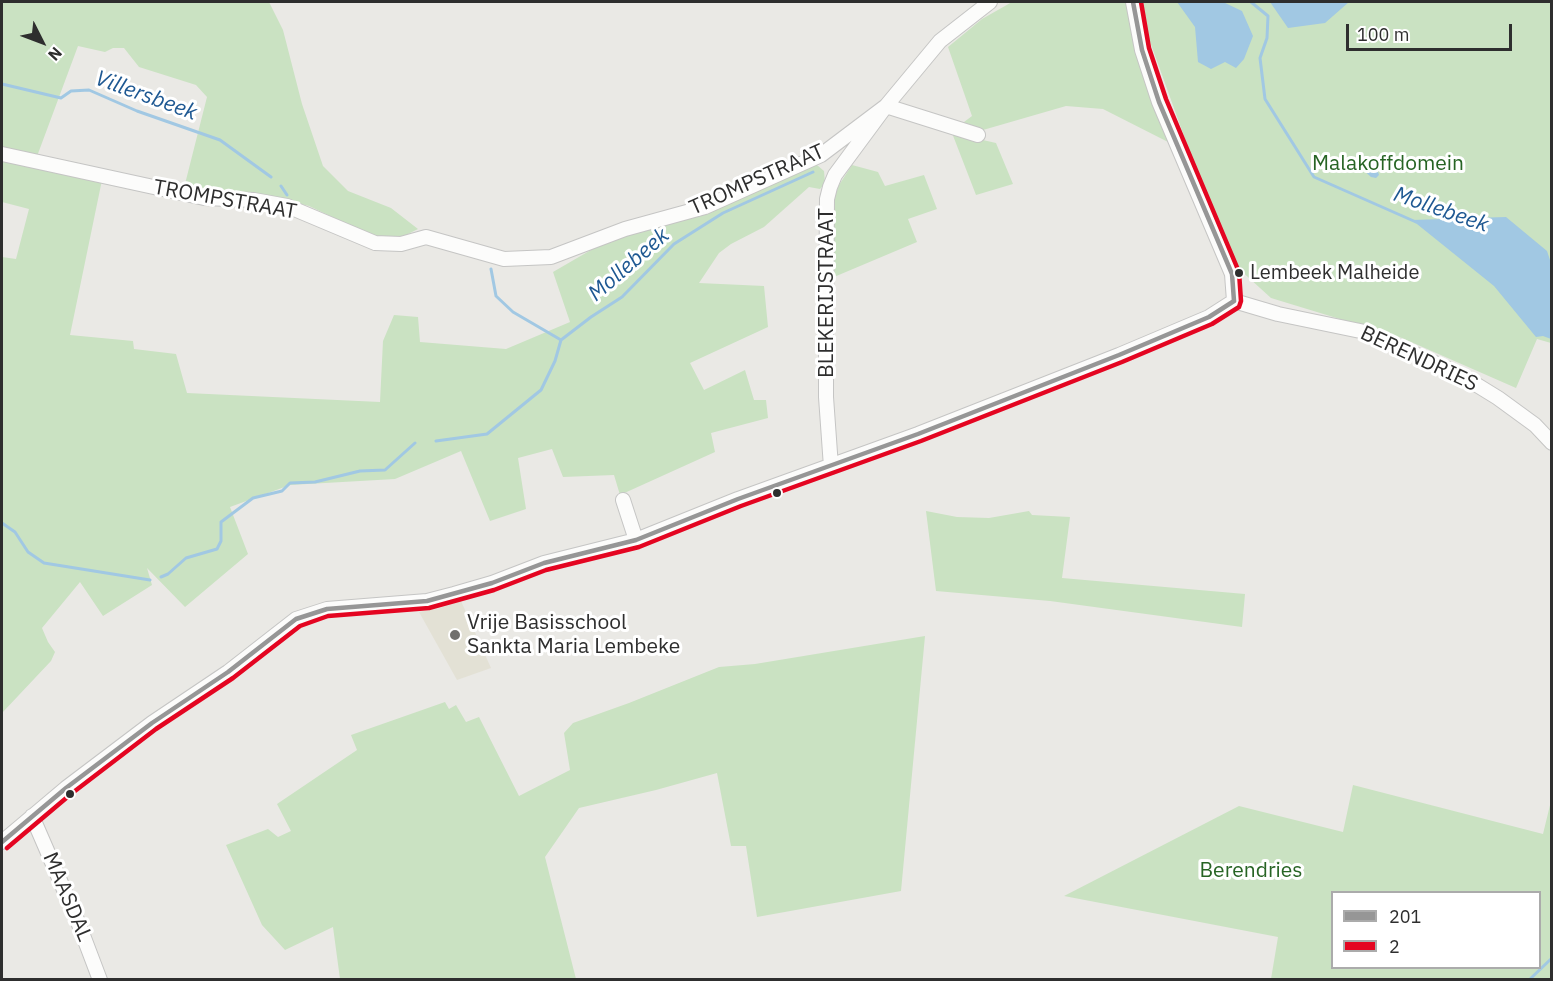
<!DOCTYPE html>
<html>
<head>
<meta charset="utf-8">
<style>
	body { margin:0 }
	#map { position:relative; width:1553px; height:981px; overflow:hidden; background:#eae9e5; font-family:"IBM Plex Sans",sans-serif }
	canvas { display:block }
	.frame { position:absolute; inset:0; border:3px solid #2e2e2e; pointer-events:none }
	.legend { position:absolute; left:1331px; top:891px; width:210px; height:78px; box-sizing:border-box; background:#fff; border:2px solid #ababab; margin:0; padding:8px 10px; list-style:none; font-size:18px; color:#2e2e2e }
	.legend li { display:flex; align-items:center; gap:12px; height:30px }
	.legend b { width:30px; border:2px solid #ababab }
	.north { position:absolute; left:12px; top:12px; width:60px; height:60px; -webkit-text-stroke:4px #fff; paint-order:stroke; rotate:132deg; font-size:16px; font-weight:700; line-height:24px; text-align:center; color:#2e2e2e }
	.north::after { content:''; display:block; margin:auto; width:21px; height:27px; background:#2e2e2e; clip-path:polygon(50% 0,100% 100%,50% 72%,0 100%) }
	.scale { position:absolute; left:1346px; top:24px; width:166px; height:27px; box-sizing:border-box; border:3px solid #2e2e2e; border-top:0; padding-left:8px; font-size:18px; line-height:21px; white-space:nowrap; color:#2e2e2e; -webkit-text-stroke:4px #fff; paint-order:stroke }
</style>
</head>
<body>
<div id="map">
<canvas width="1553" height="981"></canvas>
<div class="frame"></div>
<ul class="legend">
<li><b style="height:8px;background:#969696"></b>201</li>
<li><b style="height:8px;background:#e40521"></b>2</li>
</ul>
<div class="north">N</div>
<div class="scale">100 m</div>
</div>
<script>
const ctx = document.querySelector('canvas').getContext('2d');
ctx.lineJoin = 'round';
function fillPath(path, color) { ctx.fillStyle = color; ctx.fill(path, 'evenodd'); }
const shape = rows => new Path2D(rows.map(r => 'M' + r).join(''));
function trace(path, color, width, dash) { ctx.strokeStyle = color; ctx.lineWidth = width; ctx.lineCap = dash ? 'butt' : 'round'; ctx.setLineDash(dash || []); ctx.stroke(path); }
function write(font, color, halo, rows, align = 'center') {
  ctx.font = font + ' "IBM Plex Sans",sans-serif'; ctx.lineWidth = 6; ctx.setLineDash([]); ctx.textBaseline = 'middle'; ctx.strokeStyle = halo; ctx.fillStyle = color; for (const [text, x, y, turn = 0] of rows) {
    ctx.save(); ctx.translate(x, y); ctx.rotate((+turn || 0) * Math.PI / 180); ctx.textAlign = isNaN(turn) ? turn : align; if (halo) ctx.strokeText(text, 0, 0); ctx.fillText(text, 0, 0); ctx.restore();
  }
}
fillPath(shape([
	[461,601,491,668,457,680,419,612,437,609]
]), '#e3e1d5');
fillPath(shape([
	[2,2,269,2,283,30,302,104,323,166,348,191,391,208,418,229,400,238,379,239,309,206,267,196,224,193,185,184,207,97,196,85,139,67,124,48,113,48,105,52,78,46,36,159,2,147],
	[1012,2,1126,2,1132,37,1146,85,1170,143,1103,109,1066,106,983,130,960,125,972,116,948,47,982,19],
	[1143,2,1551,2,1551,343,1537,339,1516,388,1402,338,1271,298,1238,268,1193,161,1148,36],
	[952,133,996,143,1013,184,976,195],
	[2,161,102,180,70,335,133,341,134,349,176,354,187,393,380,402,383,341,394,315,418,317,420,342,506,349,570,322,553,272,603,243,634,230,693,218,812,165,817,165,824,171,825,183,820,189,809,187,764,227,731,244,719,253,699,283,764,286,768,327,690,363,704,390,745,370,754,400,766,400,768,418,711,433,715,452,620,495,614,475,563,477,552,449,518,458,526,509,490,521,461,451,395,479,290,485,230,507,248,554,185,607,147,568,152,585,103,616,80,582,42,628,48,642,55,652,51,661,2,713,2,257,16,259,29,209,2,202],
	[852,165,878,172,885,186,924,175,937,209,908,219,917,242,834,277,832,221,833,201,839,185],
	[926,511,957,517,989,518,1029,511,1032,515,1070,517,1062,578,1245,594,1242,627,1050,601,936,591],
	[925,636,901,891,757,917,746,846,731,846,717,773,656,790,579,808,545,857,576,979,340,979,333,927,285,950,262,925,226,845,268,829,278,837,291,831,277,804,357,750,351,735,445,702,449,709,456,705,466,722,479,717,519,796,570,770,564,733,573,723,629,703,719,667,755,664],
	[1353,785,1543,834,1551,801,1551,979,1271,979,1278,937,1064,896,1239,806,1343,832],
	[1332,892,1540,892,1540,968,1332,968]
]), '#cae2c2');
fillPath(shape([
	[1177,2,1223,2,1242,11,1253,36,1244,59,1236,68,1225,62,1211,69,1198,62,1195,27],
	[1270,2,1349,2,1325,23,1288,28],
	[1364,158,1371,158,1375,163,1379,175,1376,178,1371,177,1358,165],
	[1506,217,1547,251,1551,263,1551,339,1543,336,1536,337,1494,286,1412,220]
]), '#a1c8e3');
trace(shape([
	[1251,2,1268,16,1267,38,1260,58,1265,99,1314,177,1416,222],
	[2,84,61,98,71,91,89,90,137,111,220,140,271,177],
	[281,186,287,195],
	[491,269,496,296,513,312,561,340],
	[436,441,487,434,541,390,555,361,561,340,591,317,622,297,674,244,723,213,813,172],
	[2,523,15,532,28,552,44,563,150,580],
	[161,577,168,574,186,558,217,549,221,541,221,522,253,498,282,491,290,483,315,482,360,471,385,470,415,443],
	[1529,980,1552,958]
]), '#a1c8e3', 3);
const minor = shape([
	[1133,2,1142,50,1159,102,1232,274,1234,301],
	[886,106,978,135],
	[2,154,204,198,254,200,287,206,375,243,401,244,426,237,504,259,551,257,625,229,705,207,821,155,886,106],
	[1234,301,1278,314,1365,332,1404,349,1459,374,1498,398,1535,425,1552,443],
	[831,467,826,397,826,323,827,199,830,187,835,175,886,106,940,41,990,2],
	[623,500,636,540],
	[32,816,78,922,100,980],
	[2,842,66,788,152,723,228,672,296,619,327,609,427,601,454,594,492,583,544,563,636,540,738,499,918,434,1119,355,1209,317,1234,301]
]);
trace(minor, '#c5c5c4', 16);
trace(minor, '#fcfcfb', 14);
trace(shape([
	[1133,2,1142,50,1159,102,1232,274,1234,301],
	[2,842,66,788,152,723,228,672,296,619,327,609,427,601,492,583,544,563,636,540,738,499,918,434,1119,355,1209,317,1234,301]
]), '#969696', 4.5);
trace(shape([
	[7,848,71,794,156,729,233,678,300,626,328,616,429,608,494,590,546,570,639,547,741,506,921,441,1122,362,1212,324,1239,307,1241,301,1239,272,1166,99,1149,48,1141,2]
]), '#e40521', 4.5);
for (const [x, y, r, color] of [
	[1239,273,5,"#2e2e2e"],
	[777,493,5,"#2e2e2e"],
	[455,635,6,"#706f6e"],
	[70,794,5,"#2e2e2e"]
]) { const dot = new Path2D(); dot.arc(x, y, r, 0, 2 * Math.PI); ctx.fillStyle = color; ctx.fill(dot); trace(dot, '#fff', 2); }
write('20px', '#2e2e2e', '#fff', [
	["Lembeek Malheide",1250,273]
], 'left');
write('21px', '#276424', '#fff', [
	["Malakoffdomein",1388,164],
	["Berendries",1251,871]
]);
write('21px', '#2e2e2e', '#fff', [
	["TROMPSTRAAT",757,180,-24],
	["TROMPSTRAAT",225,200,10],
	["BLEKERIJSTRAAT",827,293,-90],
	["BERENDRIES",1419,359,25],
	["MAASDAL",67,897,67]
]);
write('21px', '#2e2e2e', '#fff', [
	["Vrije Basisschool",467,623],
	["Sankta Maria Lembeke",467,647]
], 'left');
write('italic 22px', '#1e5892', '#fff', [
	["Villersbeek",146,96,20],
	["Mollebeek",1441,210,19],
	["Mollebeek",629,265,-41]
]);
</script>
</body>
</html>
